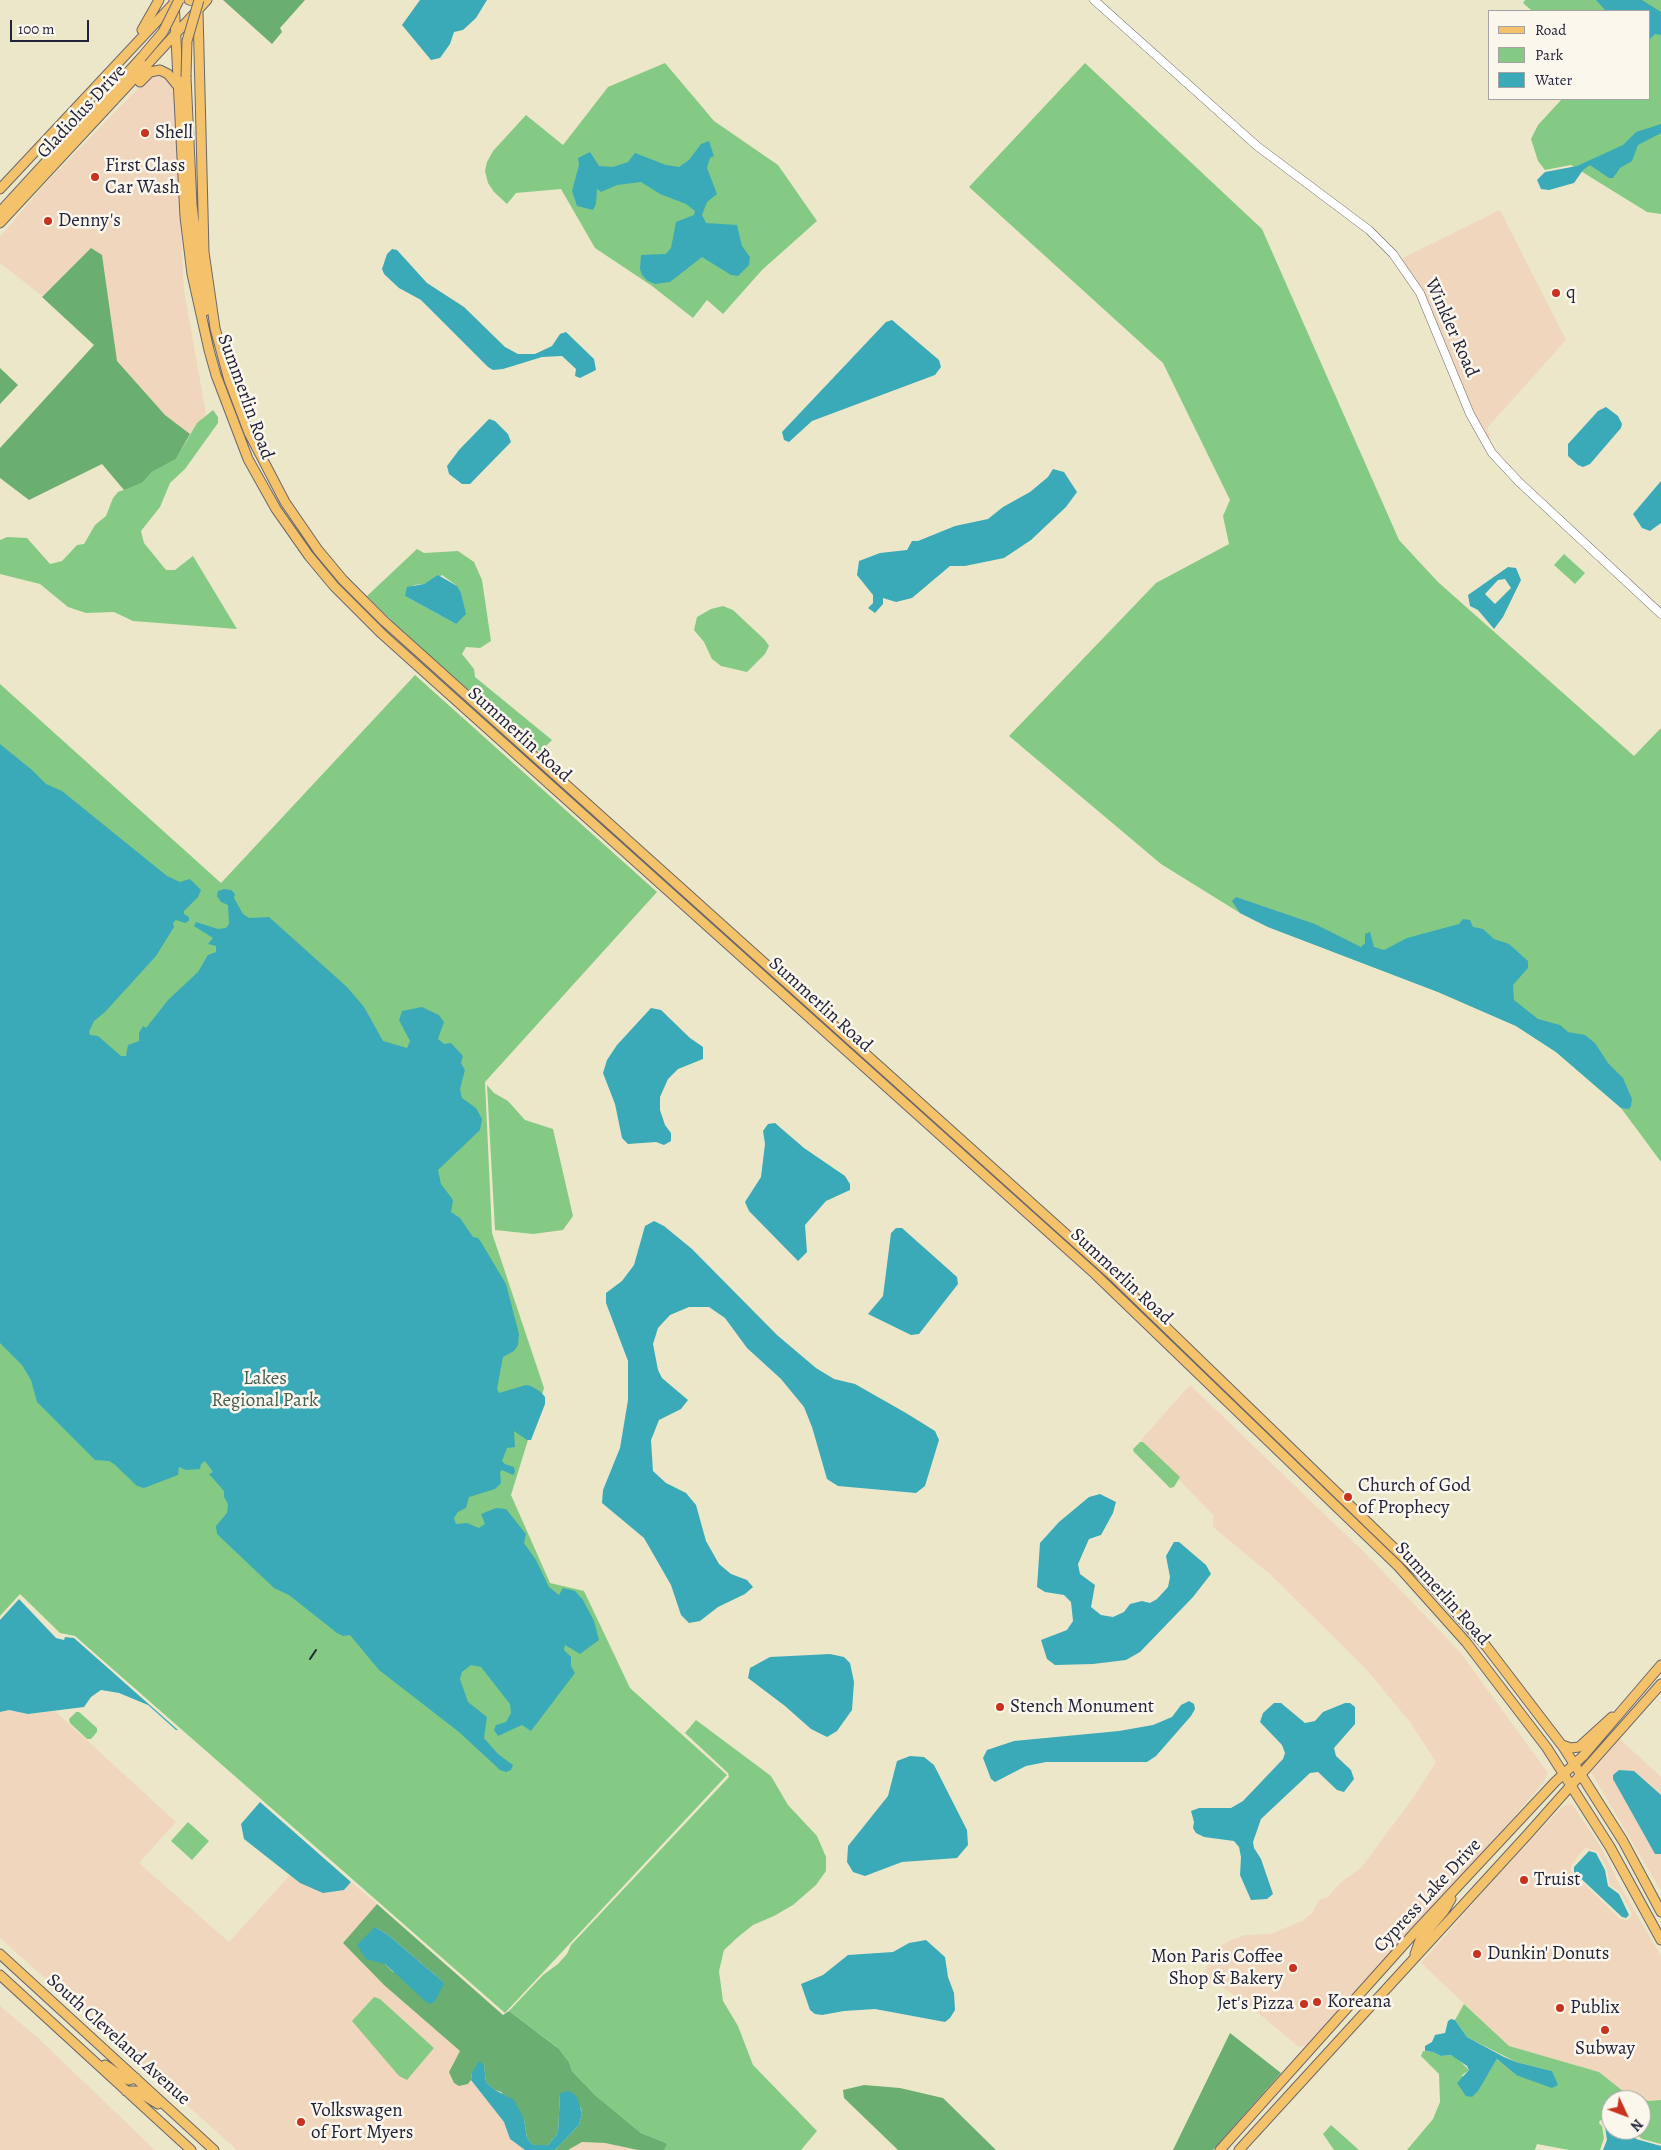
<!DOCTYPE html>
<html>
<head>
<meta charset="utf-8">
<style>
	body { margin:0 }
	#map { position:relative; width:1661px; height:2150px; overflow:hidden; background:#ede7ca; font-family:Alegreya,serif }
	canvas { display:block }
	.legend { position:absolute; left:1488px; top:10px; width:162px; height:90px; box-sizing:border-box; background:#fbf7ec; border:1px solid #a4a2a5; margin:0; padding:6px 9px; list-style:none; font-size:15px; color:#22223b }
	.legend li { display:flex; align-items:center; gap:10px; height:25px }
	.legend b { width:25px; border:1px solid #a4a2a5 }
	.north { position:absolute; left:1601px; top:2090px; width:50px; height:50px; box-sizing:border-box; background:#fbf7ec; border:1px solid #a4a2a5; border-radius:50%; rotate:133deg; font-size:14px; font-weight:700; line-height:20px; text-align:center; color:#22223b }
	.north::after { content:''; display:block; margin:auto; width:18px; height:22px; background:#c8321e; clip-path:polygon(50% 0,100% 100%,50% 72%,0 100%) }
	.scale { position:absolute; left:10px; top:20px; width:79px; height:22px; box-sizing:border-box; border:2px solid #22223b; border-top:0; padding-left:6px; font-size:15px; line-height:18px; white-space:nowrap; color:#22223b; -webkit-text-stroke:4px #fbf7ec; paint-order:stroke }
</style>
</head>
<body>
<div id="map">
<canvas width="1661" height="2150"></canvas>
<ul class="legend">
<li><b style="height:6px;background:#f4c26a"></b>Road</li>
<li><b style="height:14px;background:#84ca85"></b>Park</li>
<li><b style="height:14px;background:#3aaab8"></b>Water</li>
</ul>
<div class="north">N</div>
<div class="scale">100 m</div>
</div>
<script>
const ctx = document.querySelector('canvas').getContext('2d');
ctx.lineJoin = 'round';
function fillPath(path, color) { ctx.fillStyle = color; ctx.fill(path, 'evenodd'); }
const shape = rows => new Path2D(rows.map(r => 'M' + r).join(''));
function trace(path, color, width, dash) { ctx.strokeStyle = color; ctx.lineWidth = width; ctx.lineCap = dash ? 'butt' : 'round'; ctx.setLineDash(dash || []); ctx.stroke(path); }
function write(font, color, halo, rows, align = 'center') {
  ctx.font = font + ' Alegreya,serif'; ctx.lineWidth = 5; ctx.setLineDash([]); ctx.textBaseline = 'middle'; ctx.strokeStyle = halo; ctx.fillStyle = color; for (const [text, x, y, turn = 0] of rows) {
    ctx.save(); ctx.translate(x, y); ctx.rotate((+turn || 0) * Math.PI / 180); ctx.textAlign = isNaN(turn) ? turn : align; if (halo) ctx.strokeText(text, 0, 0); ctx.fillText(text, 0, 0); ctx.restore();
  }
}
fillPath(shape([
	[163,74,174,85,184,290,206,414,190,434,165,415,117,361,91,248,42,296,0,263,0,237,42,187,150,76],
	[1500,210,1566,340,1487,428,1490,436,1487,440,1461,387,1428,304,1401,259],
	[1190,1385,1368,1556,1460,1652,1548,1773,1544,1782,1443,1899,1362,1983,1306,2045,1299,2047,1257,2012,1218,1984,1199,1978,1206,1969,1213,1951,1229,1941,1245,1935,1271,1934,1304,1920,1312,1913,1319,1900,1328,1897,1340,1883,1361,1868,1413,1798,1436,1762,1410,1722,1365,1668,1271,1575,1213,1527,1214,1516,1141,1440],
	[9,1710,28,1714,55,1711,176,1822,139,1863,229,1942,290,1875,300,1883,344,1890,351,1882,377,1904,343,1943,384,1985,460,2051,468,2084,471,2080,504,2122,510,2139,525,2150,237,2150,0,1938,0,1712],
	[374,1997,380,1999,434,2048,407,2080,399,2076],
	[1620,1739,1661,1777,1661,1891,1591,1772],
	[1572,1804,1602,1849,1620,1886,1661,1956,1661,2100,1649,2101,1629,2096,1599,2072,1509,2046,1421,1963,1496,1877,1561,1808,1565,1805],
	[1585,1848,1598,1852,1607,1869,1610,1885,1621,1893,1632,1914,1628,1920,1620,1919,1571,1871,1571,1865],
	[0,2006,36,2036,155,2150,0,2150],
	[581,2142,605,2143,638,2150,568,2150]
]), '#f0d6bc');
fillPath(shape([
	[1525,0,1661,0,1661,214,1647,212,1571,165,1545,170,1538,161,1531,139,1538,125,1562,99,1650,99,1650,11,1532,11,1523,3],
	[665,63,714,121,778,165,817,221,762,270,723,314,707,300,693,318,652,286,595,248,561,189,516,193,507,204,494,192,488,183,485,171,487,162,493,151,526,115,563,145,608,87],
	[1085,63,1262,229,1399,540,1438,582,1634,756,1661,728,1661,1162,1621,1108,1556,1052,1516,1026,1438,992,1268,927,1240,913,1161,864,1009,736,1156,583,1229,544,1223,516,1230,500,1163,363,969,187],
	[213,410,218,417,218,423,185,469,170,483,160,507,141,531,144,543,166,570,175,570,193,556,237,629,133,621,114,612,86,613,68,607,40,584,0,574,0,540,7,537,27,538,50,564,62,561,77,545,84,544,95,525,106,516,113,498,118,492,142,483,152,472,176,459,197,423],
	[417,549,424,553,458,551,474,562,482,580,491,641,480,648,466,647,462,654,474,669,475,677,552,740,540,752,408,637,367,596],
	[442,575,457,586,456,624,405,596,414,585,424,584],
	[1564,554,1585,573,1575,584,1554,565],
	[723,606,733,610,765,640,769,646,765,654,747,672,721,666,712,659,704,642,694,630,697,617,711,609],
	[415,675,657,892,485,1082,492,1233,544,1388,511,1495,550,1583,584,1591,630,1688,727,1775,505,2013,75,1636,60,1633,20,1594,0,1616,0,684,221,883],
	[487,1085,494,1093,508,1101,525,1120,553,1129,573,1216,563,1230,533,1234,495,1230],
	[1140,1442,1143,1442,1180,1477,1174,1487,1170,1488,1134,1452,1133,1449],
	[76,1712,79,1712,97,1728,97,1732,91,1739,87,1739,70,1723,69,1719],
	[696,1720,771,1776,788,1805,817,1836,826,1857,826,1871,816,1885,793,1905,774,1916,753,1925,738,1937,724,1950,719,1971,723,2001,738,2026,753,2065,817,2131,801,2150,664,2150,667,2145,666,2143,641,2133,595,2095,572,2071,569,2062,557,2047,509,2011,543,1975,558,1964,567,1954,571,1945,729,1777,728,1773,685,1733],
	[188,1822,209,1841,192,1860,171,1841],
	[374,1997,380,1999,434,2048,407,2080,399,2076,352,2021],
	[1464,2004,1509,2046,1599,2072,1629,2096,1649,2101,1661,2100,1661,2144,1642,2139,1632,2130,1641,2130,1641,2100,1611,2100,1611,2120,1604,2122,1600,2120,1599,2123,1602,2126,1604,2138,1600,2150,1569,2150,1537,2144,1535,2150,1407,2150,1433,2119,1440,2102,1439,2074,1421,2056,1423,2051,1433,2052,1441,2056,1451,2055,1456,2057,1469,2070,1461,2076,1488,2074,1497,2059,1516,2075,1552,2071,1516,2062,1467,2037,1455,2020],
	[1331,2125,1359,2150,1334,2150,1323,2134]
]), '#84ca85');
fillPath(shape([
	[223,0,305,0,280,28,282,32,272,44],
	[91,248,102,255,117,361,165,415,190,434,176,459,152,472,142,483,124,490,102,464,29,500,0,478,0,448,94,345,42,297],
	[0,368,18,385,0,404],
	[377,1904,503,2015,509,2011,558,2048,569,2062,572,2071,595,2095,641,2133,666,2143,667,2145,664,2150,638,2150,605,2143,582,2142,568,2150,555,2150,579,2125,582,2113,581,2108,560,2094,558,2133,548,2145,533,2145,527,2138,524,2119,501,2092,495,2090,486,2082,484,2065,472,2073,471,2080,468,2084,459,2086,454,2083,449,2072,460,2051,384,1985,343,1943],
	[375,1927,387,1934,441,1980,393,1972,385,1964],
	[1230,2033,1281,2073,1213,2150,1173,2150],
	[864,2085,900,2088,943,2098,996,2150,898,2150,844,2098,843,2090]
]), '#6bae72');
fillPath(shape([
	[420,0,487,0,476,18,463,30,454,32,450,44,440,58,431,60,402,25],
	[1596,0,1642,0,1661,12,1661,35,1655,34,1650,39,1650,11,1606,11],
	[1661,124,1661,133,1638,145,1632,161,1620,168,1613,178,1609,178,1590,165,1583,170,1574,183,1549,190,1541,189,1537,180,1545,172,1577,166,1623,145,1636,132],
	[709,141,714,156,710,158,707,168,717,194,707,202,702,215,706,223,737,225,742,246,750,257,749,265,738,276,731,275,702,257,670,282,655,284,648,281,642,275,640,269,641,255,666,254,671,248,676,222,694,215,695,211,686,204,660,194,641,182,617,185,601,192,597,189,596,204,593,210,577,206,572,191,579,165,578,158,590,152,599,166,613,167,628,162,635,153,666,165,679,167,689,160,701,144],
	[392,249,397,250,427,283,464,307,505,347,518,354,535,354,552,346,560,334,566,332,594,359,596,370,580,378,575,376,576,369,562,356,542,357,503,369,493,370,488,367,421,300,399,288,384,274,382,269,387,254],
	[892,320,939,360,941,367,935,375,812,421,789,442,784,440,782,432,886,322],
	[1606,407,1618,416,1622,424,1621,428,1590,464,1583,467,1578,465,1568,456,1568,444,1598,411],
	[489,419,495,421,508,434,511,442,470,484,462,484,449,474,447,466,459,450],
	[1053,469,1064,472,1077,492,1066,507,1031,540,1004,558,965,566,950,566,912,598,896,602,883,598,883,604,875,613,868,608,873,603,873,595,857,575,859,561,880,553,907,550,912,541,918,541,955,526,988,519,1003,507,1030,492,1048,477],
	[1661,481,1661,523,1650,531,1642,528,1633,514],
	[1508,567,1516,568,1521,580,1503,617,1494,629,1478,610,1470,606,1468,595],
	[1505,579,1511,588,1495,604,1485,594,1498,580],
	[438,575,457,586,461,593,466,614,456,624,405,596,407,587,424,584],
	[0,744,32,770,46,784,62,791,167,876,180,882,190,879,201,890,198,897,184,911,184,914,189,917,189,921,185,923,176,920,173,923,174,927,156,956,105,1012,94,1021,89,1032,90,1035,98,1036,121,1056,126,1056,128,1045,139,1041,139,1033,143,1026,146,1028,168,1000,198,972,208,955,216,952,216,946,208,944,213,938,194,926,196,922,218,929,226,928,229,924,228,905,221,902,217,896,218,891,224,889,231,890,235,894,234,898,243,914,249,918,269,917,347,987,364,1007,383,1041,407,1048,410,1041,399,1020,402,1011,422,1007,439,1015,444,1022,438,1039,444,1044,451,1043,463,1056,461,1063,465,1070,460,1089,462,1098,476,1108,482,1119,480,1130,438,1170,441,1184,453,1200,451,1212,460,1218,473,1237,478,1238,481,1242,506,1284,519,1334,518,1345,514,1351,503,1357,497,1389,499,1393,526,1385,531,1386,541,1392,545,1397,545,1404,531,1440,527,1440,514,1431,515,1447,507,1448,502,1461,505,1464,514,1467,515,1472,513,1475,502,1470,500,1472,501,1483,495,1489,469,1497,466,1508,458,1512,454,1518,456,1524,467,1523,479,1528,485,1524,481,1514,496,1508,506,1509,526,1534,524,1543,536,1560,549,1587,559,1595,563,1588,575,1591,583,1600,594,1621,599,1640,580,1654,565,1645,564,1650,571,1657,571,1666,575,1673,531,1731,522,1725,498,1736,494,1730,496,1725,506,1722,511,1713,510,1704,481,1667,471,1665,462,1672,460,1679,468,1702,487,1717,484,1738,498,1754,513,1765,511,1770,506,1772,500,1770,459,1732,379,1670,350,1635,343,1636,337,1633,289,1595,274,1588,217,1534,216,1526,227,1513,228,1504,224,1497,224,1491,209,1474,213,1472,205,1461,201,1464,200,1469,186,1470,179,1467,178,1475,144,1488,137,1486,114,1464,109,1461,95,1460,37,1402,31,1380,22,1365,0,1343],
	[1236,897,1315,924,1361,947,1365,943,1365,934,1370,932,1374,947,1384,950,1407,938,1459,924,1463,919,1470,920,1473,927,1483,929,1494,939,1509,944,1528,961,1528,968,1513,985,1514,1000,1538,1019,1560,1025,1568,1032,1585,1035,1595,1043,1608,1063,1623,1078,1632,1099,1631,1106,1629,1109,1621,1108,1556,1052,1516,1026,1438,992,1268,927,1240,913,1232,901],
	[651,1008,661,1010,690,1038,703,1047,703,1059,678,1069,668,1079,660,1097,660,1110,665,1125,671,1133,671,1141,664,1145,656,1142,628,1144,622,1138,615,1104,603,1073,607,1060,617,1045],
	[775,1123,804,1148,845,1176,850,1184,850,1190,826,1201,805,1225,807,1252,798,1261,749,1211,745,1202,761,1177,765,1144,763,1131,768,1124],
	[654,1221,664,1226,692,1249,777,1335,816,1368,834,1379,855,1384,906,1413,935,1431,939,1440,925,1486,916,1493,838,1486,827,1479,812,1427,804,1407,781,1379,747,1348,725,1318,709,1307,689,1307,670,1315,658,1328,653,1344,658,1370,662,1378,688,1400,681,1409,659,1420,651,1440,653,1471,666,1483,686,1493,696,1505,706,1541,719,1564,731,1574,747,1580,753,1587,745,1594,718,1607,700,1621,689,1623,681,1615,671,1585,644,1538,602,1503,603,1490,620,1448,628,1400,628,1361,606,1303,606,1293,622,1281,634,1265,645,1226],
	[896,1228,902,1228,957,1277,958,1284,919,1334,911,1335,868,1314,883,1296,891,1233],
	[1100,1494,1116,1502,1113,1513,1101,1535,1089,1539,1078,1564,1080,1574,1095,1585,1091,1607,1101,1615,1113,1617,1124,1612,1130,1604,1142,1601,1150,1603,1157,1599,1168,1587,1170,1577,1166,1556,1174,1542,1179,1542,1206,1565,1211,1574,1193,1597,1140,1652,1126,1660,1093,1664,1055,1665,1047,1659,1041,1640,1067,1630,1073,1621,1071,1602,1064,1595,1045,1592,1037,1587,1040,1543,1059,1522,1089,1497],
	[19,1599,56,1638,64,1640,65,1637,74,1638,178,1730,176,1730,148,1705,119,1693,101,1690,91,1697,84,1707,28,1714,9,1710,0,1712,0,1620],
	[830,1654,844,1657,850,1663,854,1682,852,1710,837,1731,827,1737,811,1729,785,1706,748,1678,750,1668,770,1657],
	[1189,1701,1194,1704,1195,1709,1191,1716,1156,1756,1147,1762,1046,1762,1026,1766,995,1782,991,1779,983,1758,987,1750,1014,1741,1119,1731,1153,1725,1172,1717,1181,1705],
	[1274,1703,1281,1703,1305,1723,1315,1721,1323,1712,1345,1703,1350,1703,1355,1707,1355,1724,1334,1748,1336,1756,1351,1770,1354,1779,1344,1792,1337,1790,1318,1772,1310,1773,1261,1819,1253,1842,1254,1848,1261,1859,1273,1894,1267,1899,1251,1900,1240,1875,1241,1857,1239,1847,1234,1841,1204,1837,1196,1833,1193,1828,1194,1822,1191,1811,1199,1808,1231,1808,1243,1801,1283,1759,1285,1753,1282,1745,1260,1722,1263,1713],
	[910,1756,924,1757,934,1765,967,1830,968,1845,957,1858,902,1862,865,1876,853,1872,847,1862,848,1846,888,1796,897,1761],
	[1619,1770,1634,1771,1661,1795,1661,1854,1655,1854,1613,1779,1613,1775],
	[260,1802,351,1882,344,1890,323,1893,300,1883,244,1839,241,1824],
	[1589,1851,1596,1853,1605,1870,1608,1886,1619,1894,1629,1915,1626,1918,1622,1917,1574,1872,1574,1867],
	[375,1927,387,1934,441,1980,444,1984,435,2001,430,2004,425,2001,385,1964,366,1959,357,1945],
	[926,1940,945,1957,948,1977,954,1993,955,2010,950,2018,945,2022,875,2009,844,2011,822,2015,815,2014,810,2010,801,1984,823,1975,848,1955,893,1952,909,1943],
	[1451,2019,1455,2020,1467,2037,1504,2057,1516,2062,1552,2071,1558,2085,1552,2088,1516,2075,1497,2059,1478,2091,1472,2097,1466,2096,1457,2083,1469,2070,1467,2066,1451,2055,1441,2056,1433,2052,1425,2051,1425,2046,1432,2042,1435,2035,1445,2033,1448,2021],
	[479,2061,484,2065,486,2082,495,2090,514,2100,524,2119,527,2138,533,2145,548,2145,558,2133,560,2094,563,2092,570,2091,577,2097,582,2113,579,2125,555,2150,525,2150,510,2139,504,2122,471,2080,472,2073],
	[1611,2123,1611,2130,1629,2130,1636,2139,1661,2146,1661,2150,1603,2150,1607,2140,1605,2126]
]), '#3aaab8');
const minor = shape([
	[1094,0,1257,146,1369,230,1393,254,1420,293,1470,414,1492,453,1519,482,1661,614]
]);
const major = shape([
	[174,0,185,217,192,274,209,350,216,375,248,459,276,509,309,556,334,586,382,634,1095,1274,1398,1566,1466,1642,1547,1748,1610,1847,1661,1940],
	[189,0,198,2,205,0],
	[198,11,204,252,215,328,229,380,249,433,285,502,318,550,343,580,384,621,1115,1278,1425,1578,1486,1646,1564,1748,1623,1841,1661,1912],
	[142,30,159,0],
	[186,77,192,205,205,311],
	[140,82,150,72,160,70,168,74,177,85],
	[0,189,176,1],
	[0,212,141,58],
	[0,223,207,0],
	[1562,1745,1571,1748,1579,1747,1612,1717],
	[0,1954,214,2150],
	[1415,1954,1420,1940,1444,1911,1451,1899],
	[0,1975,191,2150],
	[105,2065,124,2078,129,2080,136,2078],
	[126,2091,137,2091,158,2104],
	[1220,2150,1416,1931,1555,1782,1583,1756,1661,1665],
	[1239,2150,1528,1834,1661,1684]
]);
trace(minor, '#69676d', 9);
trace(major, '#69676d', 11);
trace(minor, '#fff', 8);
trace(major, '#f4c26a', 9);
trace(shape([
	[310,1659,316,1650]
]), '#22223b', 2);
const majorBridge = shape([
	[141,58,163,32,179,0],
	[186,77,187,41,199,0]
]);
trace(majorBridge, '#69676d', 11, []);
trace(majorBridge, '#f4c26a', 9);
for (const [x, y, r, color] of [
	[145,133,5,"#c8321e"],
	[95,177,5,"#c8321e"],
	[48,221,5,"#c8321e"],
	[1556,293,5,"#c8321e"],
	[1348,1497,5,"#c8321e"],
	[1000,1707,5,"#c8321e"],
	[1524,1880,5,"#c8321e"],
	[1477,1954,5,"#c8321e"],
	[1293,1968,5,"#c8321e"],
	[1317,2002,5,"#c8321e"],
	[1304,2004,5,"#c8321e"],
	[1560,2008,5,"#c8321e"],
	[1605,2030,5,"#c8321e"],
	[301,2122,5,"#c8321e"]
]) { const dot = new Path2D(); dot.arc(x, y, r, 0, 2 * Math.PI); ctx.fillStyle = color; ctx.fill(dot); trace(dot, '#fbf7ec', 2); }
write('19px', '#22223b', '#fbf7ec', [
	["Gladiolus Drive",82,112,-47],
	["Winkler Road",1451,328,66],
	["Summerlin Road",245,397,70],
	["Summerlin Road",519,735,42],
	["Summerlin Road",820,1005,42],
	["Summerlin Road",1121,1277,43],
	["Summerlin Road",1442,1594,48],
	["Cypress Lake Drive",1428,1896,-47],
	["South Cleveland Avenue",118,2040,42]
]);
write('19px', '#22223b', '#fbf7ec', [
	["Shell",155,133],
	["First Class",105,166],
	["Car Wash",105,188],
	["Denny's",58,221],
	["q",1566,293],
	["Church of God",1358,1486],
	["of Prophecy",1358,1508],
	["Stench Monument",1010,1707],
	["Truist",1534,1880],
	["Dunkin' Donuts",1487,1954],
	["Mon Paris Coffee",1283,1957,"right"],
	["Shop & Bakery",1283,1979,"right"],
	["Koreana",1327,2002],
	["Jet's Pizza",1294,2004,"right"],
	["Publix",1570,2008],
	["Subway",1605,2049,"center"],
	["Volkswagen",311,2111],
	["of Fort Myers",311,2133]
], 'left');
write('19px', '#445d55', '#fbf7ec', [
	["Lakes",265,1379],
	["Regional Park",265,1401]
]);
</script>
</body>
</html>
